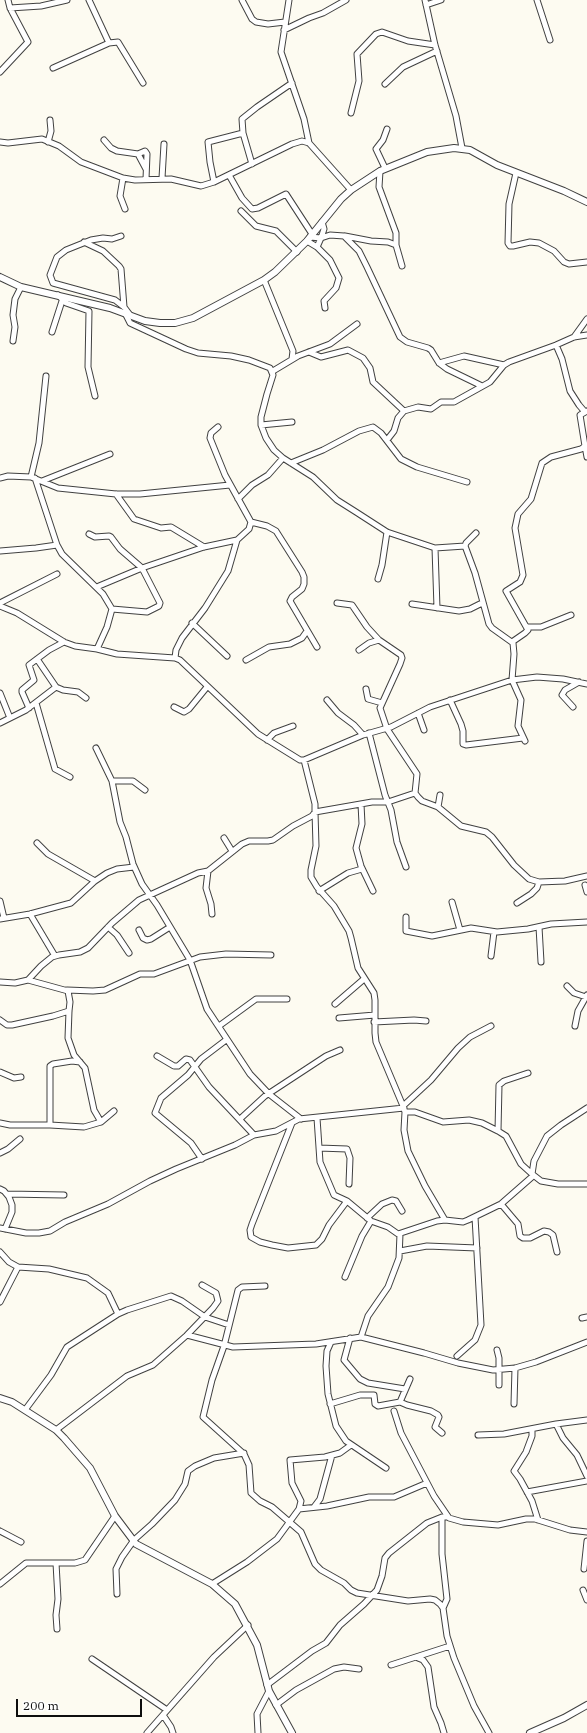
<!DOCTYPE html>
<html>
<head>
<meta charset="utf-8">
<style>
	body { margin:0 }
	#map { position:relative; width:587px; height:1733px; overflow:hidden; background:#fdfbf1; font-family:"IBM Plex Serif",serif }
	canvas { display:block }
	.scale { position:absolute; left:16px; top:1699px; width:126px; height:18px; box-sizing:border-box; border:2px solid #0e0e0e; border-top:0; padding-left:5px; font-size:12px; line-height:14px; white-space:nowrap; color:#0e0e0e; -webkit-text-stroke:3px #fff; paint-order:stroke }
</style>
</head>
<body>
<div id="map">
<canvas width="587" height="1733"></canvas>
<div class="scale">200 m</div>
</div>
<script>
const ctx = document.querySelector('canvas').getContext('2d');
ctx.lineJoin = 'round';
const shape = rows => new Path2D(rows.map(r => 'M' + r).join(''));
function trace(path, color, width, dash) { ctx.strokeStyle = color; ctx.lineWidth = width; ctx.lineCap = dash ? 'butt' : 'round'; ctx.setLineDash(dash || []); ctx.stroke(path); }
const minor = shape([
	[89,0,109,43],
	[242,0,252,19,256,22,268,24,285,22],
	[289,0,281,52,304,119,309,143],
	[425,0,435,45,456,116,462,148],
	[537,0,550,40],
	[426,5,441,0],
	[10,8,41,6,67,0],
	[284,30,309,18,323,13,346,0],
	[53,68,109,43,118,42,143,83],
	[0,72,28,42,10,8,8,0],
	[385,84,403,67,437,51],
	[351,113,359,81,357,54,376,34,382,32,408,41,435,45],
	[104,140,111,148,117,151,138,154,145,151,147,154,146,179],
	[0,142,8,143,42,139,59,146,81,162,123,178,135,180,171,179,201,186,214,182,292,144,302,141,309,143,351,190],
	[48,142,51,131,50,120],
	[138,154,146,169],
	[252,164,243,133,242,119,257,107,292,83],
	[385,168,376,149,383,140,387,129],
	[380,171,379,187,396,233,396,245],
	[516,173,509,204,508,243,510,246,513,246,530,242,539,243,554,251,564,262,569,264,587,262],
	[229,175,242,198,252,209,258,208,286,194,312,234],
	[123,178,120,196,125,209],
	[162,178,164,144],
	[214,182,210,162,208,142,243,133],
	[241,211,256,226,276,231,297,252],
	[121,236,112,239,103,238,91,240,66,250,57,257,50,275,53,283,115,300,124,307,130,315],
	[345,236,371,241,388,242,396,245,402,266],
	[310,237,321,238,324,229,322,222],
	[307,241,317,247,321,238,330,235,344,236,359,251,367,267,400,337,407,342,428,348,431,350,439,363,447,369,482,386],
	[84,242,103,251,119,266,121,269,124,307],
	[317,247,330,260,339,278,336,288,324,301,325,308],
	[264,280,293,351,292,359],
	[58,295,66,303,89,311,88,367,95,396],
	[125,313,130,323,186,349,198,353,231,356,249,360,270,368,273,375,267,394,261,417,261,425,266,438,274,450,283,458,313,477,337,500,356,512,387,532,435,548,437,608],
	[52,332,62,301],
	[574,337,587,319],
	[13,341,15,327,13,315,15,299,21,287],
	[556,345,562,359,570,391,579,405,585,412],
	[309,352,321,357,348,350,363,358,370,368,373,382,404,411],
	[439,363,464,356,504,365],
	[273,371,298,356,330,344,357,324],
	[261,425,292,422],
	[387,440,394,431,398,418,404,411,418,407,431,409,441,402,454,402,490,382,504,365,509,362,556,345,574,337,587,335],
	[585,446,587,457],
	[291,463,323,450,359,431,373,427,381,433,401,459,417,467,467,482],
	[31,477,39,443,46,376],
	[0,478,8,476,31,477,58,488,116,494,140,494,230,485],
	[35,478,57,545,62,554,103,594,112,609,107,627,97,649],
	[42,481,110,454],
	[116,494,134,519,161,528,171,527,204,547],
	[238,499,252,485,268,475,283,458],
	[251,522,267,526,276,531,302,572,304,577,304,584,302,589,292,597,290,601,317,647],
	[89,534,95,537,109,536,111,537,120,549,142,568,160,603,159,606,147,612,112,609],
	[465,546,466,543,476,533],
	[435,548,465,546,475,573,489,624,492,628,513,643,514,654,512,680,521,700,518,726,525,741],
	[0,551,36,548,57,545],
	[378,579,382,565,387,532],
	[99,586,142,568,204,547,237,540],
	[0,603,57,574],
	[337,603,352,605,367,627,379,640,401,655,402,658,400,664,380,708,387,729,417,774,415,793,418,797,422,801,438,807,461,826,486,832,492,837,514,865,529,879,539,882,565,881,587,876],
	[412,604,459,611,470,609,482,603],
	[0,606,17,613,64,642,75,646,97,649,117,654,175,658,180,660,258,734,300,760,304,760,363,735,391,727,430,707,512,680,537,677,563,679,587,684],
	[192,623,227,656],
	[528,627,541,627,571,615],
	[512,642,525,633,528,630,506,591,520,582,523,575,515,528,518,514,531,499,542,463,551,457,581,449,585,446,580,415,587,411],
	[359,650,369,643,379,640],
	[175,658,176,650,182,638,205,608,228,571,237,540,249,529,251,522,225,475,210,438,211,433,218,427],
	[37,659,56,687,63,690,78,692,86,698],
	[246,660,269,647,290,644,302,638,307,631],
	[366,689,368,699,382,703],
	[0,693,10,718],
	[327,700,338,713,354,725,363,735],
	[450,700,461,724,463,731,463,744,466,745,523,738],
	[36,703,55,769,70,777],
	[174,707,184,712,189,709,207,687],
	[573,707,562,695,565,690,579,682],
	[29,708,22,692,22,690,34,680,29,665,49,650,64,642],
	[418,713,424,730],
	[0,723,26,710,56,687],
	[369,733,385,795,391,810,397,842,406,867],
	[267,740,274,733,293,726],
	[96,748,112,781,120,822,126,837,133,864,142,884,157,905,190,960,207,1009,250,1074,269,1094,301,1119],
	[112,781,133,781,145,790],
	[415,793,388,802,372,802,315,812,316,846,311,870,311,877,317,887,334,906,349,931,351,938,358,968,374,993,375,1000,375,1033,376,1042,403,1106,405,1112,404,1130,408,1151,425,1186,445,1220],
	[361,804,362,824,356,848,361,866,373,891],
	[438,807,440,795],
	[224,838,232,851],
	[37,843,48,854,95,881],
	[208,871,206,888,211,904,212,914],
	[585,885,587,892],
	[319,891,348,873,362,869],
	[0,901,4,918],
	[452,902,460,930],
	[517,903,531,894,537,888,539,882],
	[30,914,55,956],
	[406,917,406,931,432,936,471,928,497,932,528,929,551,924,587,922],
	[0,919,30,914,71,903,95,881,107,873,117,869,134,867],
	[108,927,117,935,129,953],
	[539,927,541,962],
	[139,930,143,938,147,940,151,939,170,927],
	[491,956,494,932],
	[28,980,68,991,70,1002,69,1011,68,1038,74,1055,85,1068,94,1110,101,1122],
	[0,982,15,983,28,980,41,966,52,957,59,955,80,952,88,948,112,923,139,900,198,873,208,871,242,844,249,841,268,841,273,840,293,826,312,816,315,812,315,804,304,760],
	[567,986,574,993,586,997],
	[67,990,93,991,105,990,140,974,154,974,200,957,226,954,271,955],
	[335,1004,364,979],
	[339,1018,375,1015],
	[0,1020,7,1025,12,1025,53,1016,69,1011],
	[374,1022,414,1020,426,1021],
	[219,1026,256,999,287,999],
	[575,1026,578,1011,587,995],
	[157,1056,174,1066,178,1066,186,1059,190,1060,209,1087,254,1135],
	[0,1072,14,1078,21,1077],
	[403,1106,431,1080,458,1048,470,1037,491,1026],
	[587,1108,561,1125,547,1136,534,1161,532,1174,541,1181,558,1184,587,1184],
	[405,1112,415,1112,443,1122,469,1120,482,1123,498,1131,506,1136,521,1164,532,1174],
	[317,1118,320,1162,334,1195,347,1201,371,1221,388,1227,398,1234,437,1221,445,1220,463,1222,468,1220,501,1204,533,1176],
	[240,1119,265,1096,326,1056,340,1050],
	[0,1123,10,1125,50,1125,84,1127,101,1122,114,1111],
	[292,1123,252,1224,250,1230,251,1237,260,1242,272,1245,288,1248,316,1245,322,1239,329,1225,347,1201],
	[50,1125,50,1066,53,1064,72,1061,80,1062],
	[498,1131,499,1085,504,1081,528,1073],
	[319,1148,347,1149,350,1158,349,1184],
	[0,1153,8,1149,20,1139],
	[202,1159,191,1143,155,1113,161,1098,188,1075,201,1059,226,1040],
	[0,1189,4,1191,9,1197,12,1205,12,1212,5,1229],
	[7,1194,64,1195],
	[501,1204,518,1224,520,1236,523,1238,530,1238,544,1231,549,1232,553,1235,557,1252],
	[367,1218,382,1204,392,1200,396,1201,402,1211],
	[0,1228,26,1233,39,1233,50,1231,65,1222,108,1204,150,1181,176,1169,235,1145,254,1135,276,1131,299,1119,404,1108],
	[400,1251,427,1246,477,1248],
	[0,1252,9,1262,18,1267,49,1269,87,1278,108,1293,118,1314],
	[345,1277,362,1236,371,1221],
	[265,1286,242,1287,238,1290,224,1346,212,1380,203,1417,244,1454,249,1465,251,1493,260,1501,272,1507,301,1532,315,1564,321,1570,344,1583,351,1590,357,1593,408,1601,430,1599,435,1600,440,1604,443,1608,447,1636,454,1658,474,1706,489,1733],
	[0,1302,18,1267],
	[582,1318,587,1317],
	[187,1335,213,1308,218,1301,216,1293,202,1285],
	[361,1337,368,1316,388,1287,396,1266,399,1258,400,1234],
	[350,1338,344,1360,360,1379,368,1383,405,1389],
	[331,1342,327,1351,326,1366,328,1394,336,1426,346,1441,386,1468],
	[497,1350,499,1358,499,1385],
	[457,1356,475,1340,481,1325,475,1217],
	[410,1379,400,1402,407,1405,431,1411,438,1415,439,1417,435,1427,442,1433],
	[330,1404,360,1395,374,1395,375,1404,378,1406,400,1402],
	[514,1404,515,1368],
	[25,1410,51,1375,67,1347,118,1314,127,1310,171,1296,182,1301,205,1317,229,1325],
	[394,1411,401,1433,434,1496,449,1518,463,1522,498,1525,526,1519,535,1519,570,1530,587,1532],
	[556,1424,587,1420],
	[532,1429,532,1436,526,1452,514,1471,520,1479,532,1501,538,1520],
	[56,1430,127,1376,153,1365,187,1335,233,1347,316,1344,361,1337,424,1353,458,1363,493,1370,515,1368,536,1362,587,1342],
	[478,1435,504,1434,556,1424,563,1438,577,1455,587,1476],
	[527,1492,587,1481],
	[314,1507,320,1499,332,1455],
	[299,1509,327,1506,369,1497,394,1497,427,1483],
	[442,1517,442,1554,447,1599,443,1608],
	[0,1531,21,1542],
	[56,1563,58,1599,56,1615,57,1629],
	[584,1569,587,1541],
	[0,1584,26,1563,75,1563,85,1560,115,1516],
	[212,1584,247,1562,277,1539,299,1509,301,1501,292,1483,290,1460,325,1457,340,1453,351,1445],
	[583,1590,587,1600],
	[117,1594,116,1569,122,1557,134,1540,152,1524,175,1500,185,1484,188,1471,195,1466,214,1458,244,1453],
	[418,1658,423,1660,428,1667,434,1707,441,1723,444,1733],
	[92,1659,167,1710],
	[391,1665,450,1646],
	[267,1685,312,1651,326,1643,340,1625,364,1604,377,1590,382,1576,385,1558,389,1553,427,1523,442,1517,448,1517],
	[276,1705,296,1690,334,1669,344,1667,359,1669],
	[163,1715,171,1727,173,1733],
	[147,1733,214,1657,248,1625],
	[258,1733,257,1714,269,1691]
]);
const tertiary = shape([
	[0,277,21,287,110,308,145,321,160,323,175,323,193,318,264,280,275,272,307,241,341,199,351,190,380,171,427,152,454,148,470,150,497,165,564,191,587,202],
	[0,1398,12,1402,56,1430,64,1438,90,1468,115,1516,136,1544,212,1584,235,1604,257,1645,269,1691,292,1733],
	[530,1733,564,1718,587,1705]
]);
trace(minor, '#414141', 7);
trace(tertiary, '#414141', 8);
trace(minor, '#fff', 5);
trace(tertiary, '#fff', 6);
</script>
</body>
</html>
